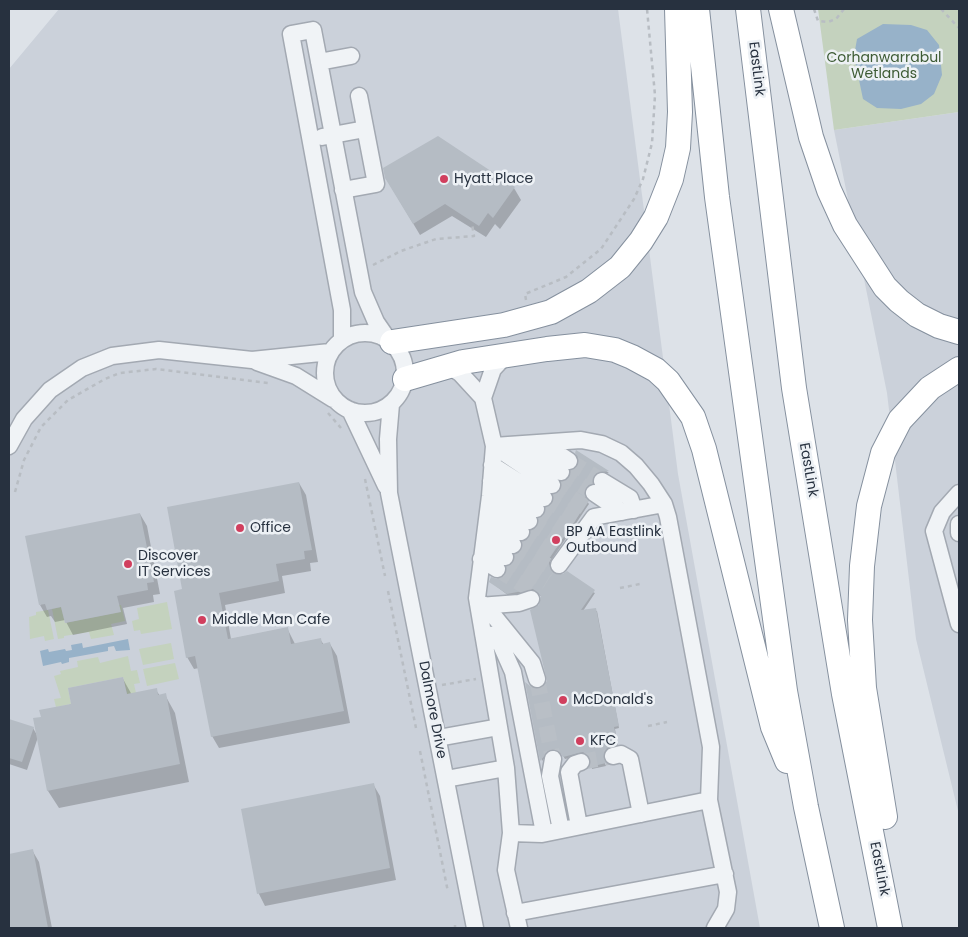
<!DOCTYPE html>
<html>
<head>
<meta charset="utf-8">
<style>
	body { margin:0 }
	#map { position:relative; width:968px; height:937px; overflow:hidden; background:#dde2e8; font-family:Poppins,sans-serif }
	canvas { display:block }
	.frame { position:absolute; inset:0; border:10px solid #27313f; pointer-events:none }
</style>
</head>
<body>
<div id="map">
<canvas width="968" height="937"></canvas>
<div class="frame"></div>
</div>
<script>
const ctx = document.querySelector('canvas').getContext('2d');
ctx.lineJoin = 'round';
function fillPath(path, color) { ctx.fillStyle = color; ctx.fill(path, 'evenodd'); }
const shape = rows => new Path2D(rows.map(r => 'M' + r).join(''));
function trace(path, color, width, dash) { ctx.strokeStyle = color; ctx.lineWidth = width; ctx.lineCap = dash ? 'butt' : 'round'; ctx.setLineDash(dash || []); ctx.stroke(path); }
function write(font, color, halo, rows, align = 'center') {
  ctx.font = font + ' Poppins,sans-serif'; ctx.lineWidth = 5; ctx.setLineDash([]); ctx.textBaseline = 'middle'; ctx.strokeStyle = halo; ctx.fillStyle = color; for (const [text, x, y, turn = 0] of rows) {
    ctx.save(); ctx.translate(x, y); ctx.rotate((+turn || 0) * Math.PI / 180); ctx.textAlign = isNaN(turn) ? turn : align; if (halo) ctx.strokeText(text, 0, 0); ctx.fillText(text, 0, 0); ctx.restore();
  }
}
fillPath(shape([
	[59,9,618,9,678,474,760,928,9,928,9,69],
	[959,112,959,815,916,639,887,393,834,130]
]), '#cbd1da');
fillPath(shape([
	[818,9,959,9,959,112,834,130],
	[167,602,172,629,141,634,140,630,134,631,132,621,139,619,137,608],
	[119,605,121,605,125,621,111,624,114,635,91,639,89,632,64,636,64,638,58,639,52,609,61,607,65,623,120,612],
	[48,610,54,639,45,641,44,636,30,639,29,617,36,615,36,612],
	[171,643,174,659,143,665,139,649],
	[128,656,131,671,137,670,140,683,134,684,136,693,127,694,123,677,68,688,71,704,56,707,54,699,61,698,54,676,61,674,60,671,78,667,77,661,98,657,100,663],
	[175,663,179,679,147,686,143,669]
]), '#c4d2be');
fillPath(shape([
	[883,24,911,25,927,30,939,45,942,75,934,94,921,104,901,109,877,108,863,99,854,56,857,39],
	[128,639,130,650,116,651,114,646,108,647,108,651,69,658,69,662,62,664,61,662,43,666,40,651,48,649,49,652,65,649,66,651,72,650,71,645,82,643,83,648]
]), '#97b2c9');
fillPath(shape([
	[438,137,514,188,521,200,500,229,495,224,486,237,452,216,420,235,386,178],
	[578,452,609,473,598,475,594,479,593,486,586,490,586,500,589,504,550,562,550,568,553,575,595,593,583,611,597,611,619,728,615,729,618,747,607,752,604,761,606,766,592,769,591,759,586,754,565,759,562,754,556,751,547,755,542,761,527,685,534,690,540,690,548,681,542,597,535,591,509,596,491,582,506,575,579,467],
	[299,483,306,495,318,562,310,563,311,571,282,576,285,593,225,605,231,639,287,628,295,644,320,639,324,645,330,644,337,656,350,723,219,748,212,736,199,668,194,669,187,657,184,590],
	[140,514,147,526,160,594,153,595,154,602,123,608,127,624,73,635,65,620,55,622,51,616,47,617,40,605],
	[123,679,132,695,156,690,160,696,165,695,175,713,189,782,59,808,48,791,38,737,27,770,9,764,9,720,33,728,37,735,42,718],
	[373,784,380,796,396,880,265,906,259,894,242,810],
	[32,850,39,862,52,928,9,928,9,855]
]), '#0003');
fillPath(shape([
	[438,136,515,187,493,218,488,213,479,226,445,204,413,224,385,178,383,168],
	[576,450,609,471,597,473,593,476,593,483,586,488,585,497,588,501,549,559,549,564,554,573,563,574,567,571,595,590,581,610,596,608,619,726,614,727,618,744,606,749,604,753,606,763,590,767,590,758,583,752,563,757,559,751,550,750,540,761,525,682,534,689,540,689,547,681,530,610,539,605,541,596,533,589,507,594,489,582,491,577,497,579,505,575,506,567,513,563,514,555,522,550,522,542,529,537,531,531,537,526,538,518,544,515,546,508,553,503,553,495,561,490,561,482,569,478,571,471,578,466,579,461,575,453],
	[299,482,312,550,304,551,305,559,276,564,279,581,219,593,228,639,288,627,291,644,321,638,322,644,330,642,344,711,211,737,195,656,186,658,174,591,182,589,167,507],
	[140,513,154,582,147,583,148,590,117,596,121,612,65,623,61,607,47,610,45,604,39,605,25,536],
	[123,677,127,694,157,688,158,695,166,693,180,764,47,791,33,718,41,717,39,710,71,704,68,688],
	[9,719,34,727,22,762,9,758],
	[374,783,390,868,257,894,241,809],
	[33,849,48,928,9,928,9,854]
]), '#b5bcc4');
trace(shape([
	[569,461,602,481],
	[561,472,594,493],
	[552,485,585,507],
	[544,498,577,518],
	[536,509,569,530],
	[529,521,561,541],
	[521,532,553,552],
	[513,545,555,570],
	[505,557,547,582],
	[497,569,538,594],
	[537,679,553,759],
	[581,762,613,756]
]), '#b9bfc6', 16, [16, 8]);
const minor = shape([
	[319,62,351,56],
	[322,137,365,129],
	[343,190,376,184,359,96],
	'325 373a40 40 0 1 1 80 0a40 40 0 1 1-80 0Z',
	[342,339,342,310,291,34,313,30,363,292,376,322,387,338],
	[257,362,296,376,333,399],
	[448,366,460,373,483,398,494,446,490,496,477,598,506,768,511,833,542,834,709,800],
	[483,398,493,369,505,356],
	[391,404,388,439,389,493,475,928],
	[350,410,386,486],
	[542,443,569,461],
	[519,445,561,472],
	[9,446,24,419,50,390,82,368,112,356,159,350,252,360,330,352],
	[494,446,581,440,602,444,621,453,636,466,651,484,664,504,668,517,711,747,709,800,728,892,726,909,715,928],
	[494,446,552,485],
	[492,465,544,498],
	[491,481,536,509],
	[602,481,630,498,634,510],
	[594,493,622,512],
	[959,493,942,512,934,531,959,624],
	[490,498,529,521],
	[488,513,521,532],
	[959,524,959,533],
	[486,529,513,545],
	[484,544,505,557],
	[481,559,497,569],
	[559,565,594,517,664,504],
	[485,605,532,663,537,679],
	[479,606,519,603,531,599],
	[483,634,492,635,501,645,513,672,544,833],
	[438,738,499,727],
	[613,756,621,754,630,759,641,814],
	[553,759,550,776,561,830],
	[446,779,506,768],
	[579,826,569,772,575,764,581,762],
	[511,833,506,870,519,928],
	[515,913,725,874]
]);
const highway = shape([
	[697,9,717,197,785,691,806,807,832,928],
	[748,9,794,388,844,694,890,928],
	[781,9,811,137,829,190,845,225,885,287,899,301,917,315,939,326,959,332],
	[392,342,504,325,551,312,589,291,620,267,641,241,656,217,671,179,678,148,680,112,677,9],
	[405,379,463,362,547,349,585,345,615,350,632,357,656,370,668,381,693,417,704,449,773,727,787,761],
	[885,817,864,688,860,620,862,566,869,506,883,453,900,420,930,388,959,369]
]);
trace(minor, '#a3a9b2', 19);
trace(highway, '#85909e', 26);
trace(shape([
	[814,9,818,21,828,22,836,19,844,9],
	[941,9,959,28],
	[373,265,401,251,436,239,474,236,472,224],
	[526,300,525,294,566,277,601,249,634,199,643,179,652,143,655,95,647,9],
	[328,413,341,428],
	[365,479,385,576],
	[15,492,24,460,41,427,68,400,105,379,120,373,156,369,268,383],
	[620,588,640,584],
	[388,591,416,728],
	[442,685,476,679],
	[648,726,667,722],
	[420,751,448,892],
	[455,925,455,928]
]), '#b8bdc3', 2.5, [4, 4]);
trace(minor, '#f0f3f6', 16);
trace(highway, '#fff', 24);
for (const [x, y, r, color] of [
	[444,179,5,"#d13f5e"],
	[240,528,5,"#d13f5e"],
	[556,540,5,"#d13f5e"],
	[128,564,5,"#d13f5e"],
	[202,620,5,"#d13f5e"],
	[563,700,5,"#d13f5e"],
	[580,741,5,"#d13f5e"]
]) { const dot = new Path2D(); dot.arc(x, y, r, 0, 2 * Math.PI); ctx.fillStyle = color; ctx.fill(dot); trace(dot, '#edf1f5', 2); }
write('14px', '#3d5b34', '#edf1f5', [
	["Corhanwarrabul",884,58],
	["Wetlands",884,74]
]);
write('14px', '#27313f', '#edf1f5', [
	["EastLink",756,69,83],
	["EastLink",808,470,80],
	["Dalmore Drive",432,710,79],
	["EastLink",879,869,79]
]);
write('14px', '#27313f', '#edf1f5', [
	["Hyatt Place",454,179],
	["Office",250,528],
	["BP AA Eastlink",566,532],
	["Outbound",566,548],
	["Discover",138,556],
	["IT Services",138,572],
	["Middle Man Cafe",212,620],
	["McDonald's",573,700],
	["KFC",590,741]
], 'left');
</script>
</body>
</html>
